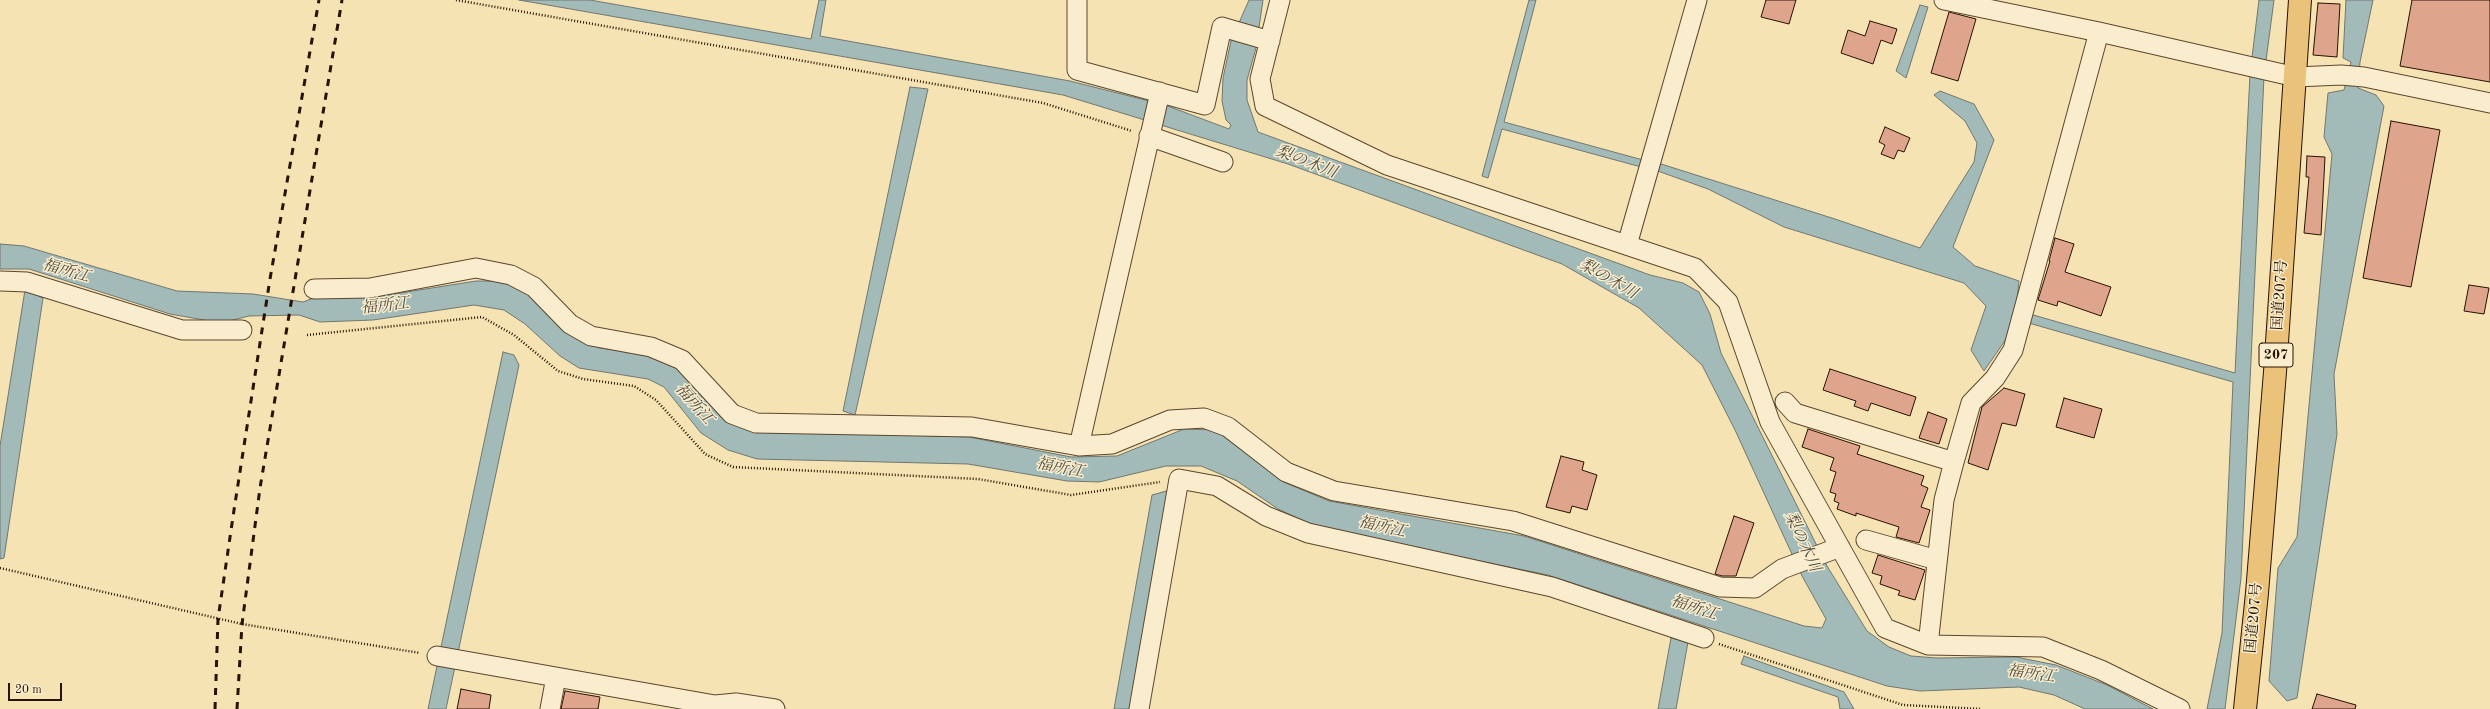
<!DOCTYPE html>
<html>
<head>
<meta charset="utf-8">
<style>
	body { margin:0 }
	#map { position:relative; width:2490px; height:709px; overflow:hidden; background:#f6e3b3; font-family:"Old Standard TT",serif }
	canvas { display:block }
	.scale { position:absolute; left:8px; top:683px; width:54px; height:18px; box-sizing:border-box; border:2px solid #281201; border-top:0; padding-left:5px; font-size:12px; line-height:14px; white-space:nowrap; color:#281201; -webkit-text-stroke:3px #f9edce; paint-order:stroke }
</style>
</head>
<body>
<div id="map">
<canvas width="2490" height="709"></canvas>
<div class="scale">20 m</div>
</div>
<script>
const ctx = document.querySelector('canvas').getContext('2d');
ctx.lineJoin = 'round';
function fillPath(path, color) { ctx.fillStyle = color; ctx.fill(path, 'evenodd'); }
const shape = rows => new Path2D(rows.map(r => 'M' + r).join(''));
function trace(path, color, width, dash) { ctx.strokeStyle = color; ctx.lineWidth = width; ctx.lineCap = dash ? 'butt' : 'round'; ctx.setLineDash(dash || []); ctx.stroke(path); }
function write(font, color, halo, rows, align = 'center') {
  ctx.font = font + ' "Old Standard TT","Noto Serif JP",serif'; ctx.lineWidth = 3; ctx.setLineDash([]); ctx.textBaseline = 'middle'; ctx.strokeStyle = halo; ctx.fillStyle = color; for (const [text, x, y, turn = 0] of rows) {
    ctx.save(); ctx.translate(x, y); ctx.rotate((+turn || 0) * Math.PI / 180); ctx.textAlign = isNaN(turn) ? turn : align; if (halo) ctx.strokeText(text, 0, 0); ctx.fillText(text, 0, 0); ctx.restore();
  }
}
const water = shape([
	[519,0,590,0,811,39,819,0,826,0,820,36,1070,81,1165,105,1229,129,1231,125,1226,120,1222,101,1223,78,1231,41,1249,0,1263,0,1256,48,1247,80,1247,100,1258,132,1650,275,1683,283,1699,292,1710,314,1721,353,1827,566,1867,631,1889,647,1911,656,1937,658,2016,657,2056,665,2107,685,2153,709,2085,709,2054,695,2019,687,1920,691,1887,686,1548,575,1319,528,1278,509,1237,481,1201,466,1166,466,1099,482,1067,481,968,464,757,459,728,450,701,433,664,387,648,379,579,368,560,356,525,324,504,310,474,305,373,320,320,322,299,315,249,316,221,323,170,314,29,269,0,269,0,244,24,246,177,291,253,294,303,302,316,297,375,297,476,281,505,281,532,295,572,335,600,348,651,355,675,363,752,430,969,437,1071,457,1117,456,1184,429,1215,430,1286,483,1329,501,1524,536,1804,626,1822,628,1826,619,1802,576,1735,430,1702,365,1639,308,1562,264,1288,164,1063,95,519,0],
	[1529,0,1536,0,1504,122,1643,160,1641,167,1502,129,1488,178,1482,176,1529,0],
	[2259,0,2274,0,2264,76,2241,578,2225,709,2207,709,2222,633,2233,382,2015,319,2011,332,1984,371,1971,350,1986,306,1964,283,1784,227,1708,189,1655,170,1658,163,1835,219,1920,248,1974,162,1977,143,1965,121,1934,95,1940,91,1974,104,1994,140,1953,247,1975,266,2019,281,2016,310,2235,373,2250,74,2259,0],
	[2346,0,2373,0,2360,62,2358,88,2376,95,2384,106,2334,374,2337,434,2297,698,2287,701,2269,681,2278,568,2297,537,2332,154,2324,137,2328,93,2344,90,2351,62,2343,58,2346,0],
	[1920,5,1928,7,1906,78,1896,71,1920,5],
	[910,87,928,89,855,415,843,411,910,87],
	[25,290,43,298,4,558,0,559,0,446,25,290],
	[503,352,514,355,519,365,446,709,428,709,503,352],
	[1170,490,1131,709,1114,709,1152,495,1170,490],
	[1671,638,1688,642,1676,709,1658,709,1671,638],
	[1744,656,1844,692,1854,709,1840,709,1838,697,1741,664,1744,656]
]);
fillPath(water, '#a2bbb8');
trace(water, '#71776f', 1);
const building = shape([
	[1766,0,1796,0,1789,24,1761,17,1766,0],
	[2412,0,2490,0,2490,82,2400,66,2412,0],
	[2318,3,2340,4,2337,57,2313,55,2318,3],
	[1949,12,1976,19,1958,81,1931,73,1949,12],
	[1870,21,1897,29,1892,44,1881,40,1873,64,1841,53,1848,30,1865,36,1870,21],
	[2391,121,2440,130,2411,287,2363,278,2391,121],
	[1885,127,1910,138,1904,152,1898,150,1894,159,1881,154,1885,145,1879,142,1885,127],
	[2307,156,2325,157,2321,235,2304,233,2309,177,2306,177,2307,156],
	[2055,238,2074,244,2065,272,2111,287,2101,316,2058,301,2057,306,2038,300,2050,261,2049,261,2055,238],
	[2469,285,2489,288,2484,314,2464,311,2469,285],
	[1830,369,1916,397,1910,416,1871,403,1868,411,1854,406,1856,401,1823,390,1830,369],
	[2004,388,2025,394,2016,426,2002,423,1988,470,1968,463,1982,407,2004,388],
	[2064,398,2102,409,2094,438,2056,427,2064,398],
	[1928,412,1947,419,1939,444,1919,438,1928,412],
	[1808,429,1860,446,1857,454,1924,476,1921,485,1928,488,1921,507,1930,510,1919,543,1896,537,1899,527,1856,513,1856,516,1837,509,1839,503,1834,501,1836,494,1830,492,1836,472,1830,470,1834,458,1802,447,1808,429],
	[1561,456,1584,462,1582,470,1597,475,1587,510,1572,506,1570,513,1546,507,1561,456],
	[1734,516,1754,523,1736,576,1722,576,1715,574,1734,516],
	[1878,555,1925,570,1915,600,1898,595,1900,591,1880,584,1882,576,1872,573,1878,555],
	[461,689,491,695,489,709,457,709,461,689],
	[565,691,600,697,598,709,561,709,565,691],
	[2317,694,2356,705,2355,709,2312,709,2317,694]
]);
fillPath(building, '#dfa48c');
trace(building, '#281201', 1);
const street = shape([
	[1077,0,1077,70,1205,105,1222,27,1270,41],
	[1280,0,1260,79,1265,106,1387,165,1695,268,1728,302,1770,422,1885,628,1928,645,2043,647,2101,670,2180,709],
	[1944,0,2099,32,2296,77,2341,75,2364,77,2490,103],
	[1149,136,1223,162],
	[1627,245,1697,0],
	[0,281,27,282,182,330,242,330],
	[314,289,370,288,476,268,511,275,534,287,570,324,591,336,651,347,682,360,732,414,756,423,972,427,1079,446,1112,444,1170,420,1204,418,1228,427,1286,472,1334,491,1513,521,1720,587,1755,588,1782,569,1840,547],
	[1785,402,1795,413,1954,462],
	[1079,446,1160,92],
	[1866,540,1937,560],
	[1928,645,1944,500,1954,462,1971,403,1995,378,2013,350,2099,32],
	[437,656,715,705,736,703,775,709],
	[550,709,556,677],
	[1139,709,1179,479,1217,486,1266,516,1308,533,1552,587,1704,638]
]);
const highway = shape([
	[2245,709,2257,593,2275,372,2300,0]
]);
trace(street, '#5c462e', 21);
trace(highway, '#281201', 24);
trace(shape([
	[456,0,1043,103,1132,131],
	[307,335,482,317,514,335,558,371,583,379,634,386,656,400,705,454,733,467,978,479,1071,495,1160,482],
	[0,568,242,624,420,653],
	[1719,644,1903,705,1982,709]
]), '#281201', 2.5, [1, 2]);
trace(street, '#f9edce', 19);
trace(highway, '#ebc27a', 22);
trace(shape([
	[215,709,218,619,234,510,270,279,319,0],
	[237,709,242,624,260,488,342,0]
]), '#281201', 3, [7, 7]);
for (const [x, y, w] of [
	[2276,355,34]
]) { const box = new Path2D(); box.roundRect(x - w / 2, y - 12, w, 24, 3); ctx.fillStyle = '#f9edce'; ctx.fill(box); trace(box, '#281201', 1); }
write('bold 14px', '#281201', null, [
	["207",2276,355]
]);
write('15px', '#281201', '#f9edce', [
	["国道207号",2280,295,-86],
	["国道207号",2254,618,-85]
]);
write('italic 16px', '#534d41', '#f9edce', [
	["梨の木川",1306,162,21],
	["福所江",66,271,16],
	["梨の木川",1608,279,30],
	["福所江",385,306,-6],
	["福所江",694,404,49],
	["福所江",1060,468,11],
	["福所江",1382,527,13],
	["梨の木川",1802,542,65],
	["福所江",1694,608,18],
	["福所江",2031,674,8]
]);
</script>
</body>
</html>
